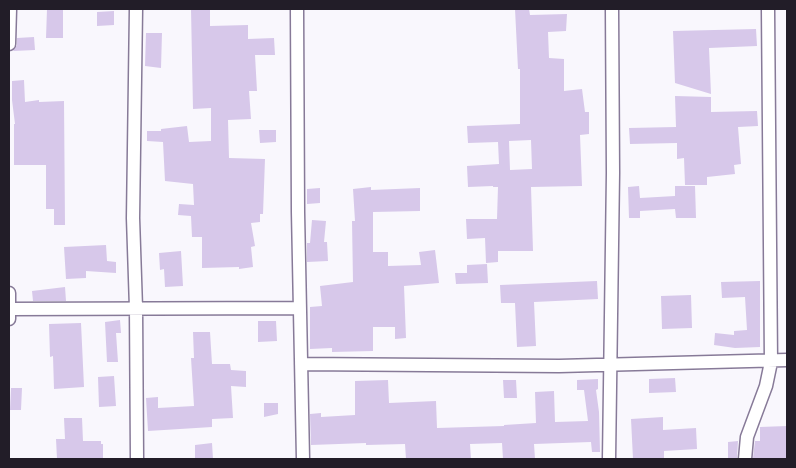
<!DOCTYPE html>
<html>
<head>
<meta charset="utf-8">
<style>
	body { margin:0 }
	#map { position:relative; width:796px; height:468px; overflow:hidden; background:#f9f7fd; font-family:"Archivo Narrow",sans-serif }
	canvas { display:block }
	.frame { position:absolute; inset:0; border:10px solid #221d28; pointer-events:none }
</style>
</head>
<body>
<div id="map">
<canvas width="796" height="468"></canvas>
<div class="frame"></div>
</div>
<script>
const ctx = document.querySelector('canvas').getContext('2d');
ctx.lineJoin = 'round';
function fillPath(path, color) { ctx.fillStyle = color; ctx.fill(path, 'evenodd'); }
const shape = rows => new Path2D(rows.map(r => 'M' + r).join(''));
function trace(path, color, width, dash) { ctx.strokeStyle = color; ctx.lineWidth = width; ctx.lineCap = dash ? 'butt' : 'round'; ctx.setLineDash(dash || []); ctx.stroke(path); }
fillPath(shape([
	[47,9,63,9,63,38,46,38],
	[191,9,210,9,210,26,248,25,248,39,274,38,275,55,255,55,257,91,249,91,251,119,228,120,229,158,265,159,263,214,260,214,260,222,251,223,255,246,251,247,253,267,239,269,239,267,202,268,202,237,192,237,191,216,178,215,179,204,194,205,193,184,165,181,163,142,147,141,147,131,161,131,161,129,187,126,189,142,211,141,211,108,193,109],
	[515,9,529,9,530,15,567,14,566,31,548,32,549,58,564,59,564,91,582,89,585,112,589,112,589,134,580,135,582,186,531,187,533,251,498,251,498,262,486,263,485,238,467,239,466,219,497,219,498,187,493,187,493,186,468,187,467,166,499,164,498,142,468,143,467,126,520,124,520,69,518,69],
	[531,140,532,169,510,170,509,141],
	[114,11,114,25,97,26,97,12],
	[756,29,757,46,709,48,711,94,675,83,673,31],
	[146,33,162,33,161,68,145,66],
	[34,37,35,50,13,51,17,45,17,38],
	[24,80,25,102,39,100,39,102,64,101,65,225,54,225,54,209,46,209,46,165,14,165,14,124,15,124,12,100,12,81],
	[675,96,711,97,711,112,757,111,758,126,738,127,741,164,734,165,735,174,707,177,707,185,685,185,684,158,677,159,677,143,630,144,629,128,676,127],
	[259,130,276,130,276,142,260,143],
	[639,186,640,198,675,196,675,186,695,186,696,218,676,218,675,209,640,211,640,218,629,218,628,187],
	[371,187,371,190,420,188,420,211,373,212,373,252,388,252,388,266,421,265,419,252,435,250,439,283,404,286,406,338,395,339,395,327,373,327,373,351,332,352,332,348,310,349,310,307,322,306,320,286,353,282,352,221,355,221,353,189],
	[320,188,320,203,307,204,307,189],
	[312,220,326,221,324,242,327,242,328,261,307,262,307,243,310,243],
	[106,245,107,261,116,262,116,273,86,271,86,278,66,279,64,247],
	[181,251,183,286,165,287,164,269,160,270,159,253],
	[487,264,488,283,456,284,455,273,467,273,467,265],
	[597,281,598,299,534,302,536,346,517,347,515,303,501,303,500,285],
	[760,281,760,347,735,348,714,345,715,333,734,335,734,331,747,330,745,297,722,298,721,282],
	[65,287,66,301,33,301,32,291],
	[691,295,692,328,662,329,661,296],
	[120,320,121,333,116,333,118,362,107,362,105,322],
	[258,321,276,321,277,341,258,342],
	[81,323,84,387,54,389,53,356,50,357,49,324],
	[193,332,210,332,212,364,230,364,231,370,246,371,246,387,231,386,233,418,212,419,212,427,148,431,146,398,158,397,158,408,194,406,191,358,194,358],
	[114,376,116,406,99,407,98,377],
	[675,378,676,392,649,393,649,379],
	[598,379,598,389,596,390,599,412,600,452,592,452,591,442,534,444,535,459,503,459,502,443,470,444,471,459,406,459,405,444,366,445,366,443,311,445,310,414,321,413,321,417,355,415,355,381,388,380,389,403,436,401,437,428,504,426,504,425,536,423,535,392,554,391,555,422,588,421,584,390,577,390,577,380],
	[503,380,516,380,517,398,504,398],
	[11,388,22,388,21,410,10,410],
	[264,403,278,403,278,414,264,417],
	[663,417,663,430,696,428,697,449,664,451,664,459,633,459,631,419],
	[64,418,82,418,83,441,101,441,101,444,103,444,103,459,57,459,56,439,65,439],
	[787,426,787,458,753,458,755,441,760,441,760,427],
	[738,441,737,458,728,459,728,442],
	[212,443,213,459,195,459,195,445]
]), '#d7c8ea');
const minor = shape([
	[136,9,133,218,136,308,137,459],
	[297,9,298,212,303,459],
	[9,44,10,9],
	[9,293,9,319],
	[9,309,300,308],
	[301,364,559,366,787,360],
	[609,459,613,173,612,9],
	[745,459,747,437,766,386,771,362,768,9]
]);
trace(minor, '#877a98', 15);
trace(minor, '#fff', 12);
</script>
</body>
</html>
